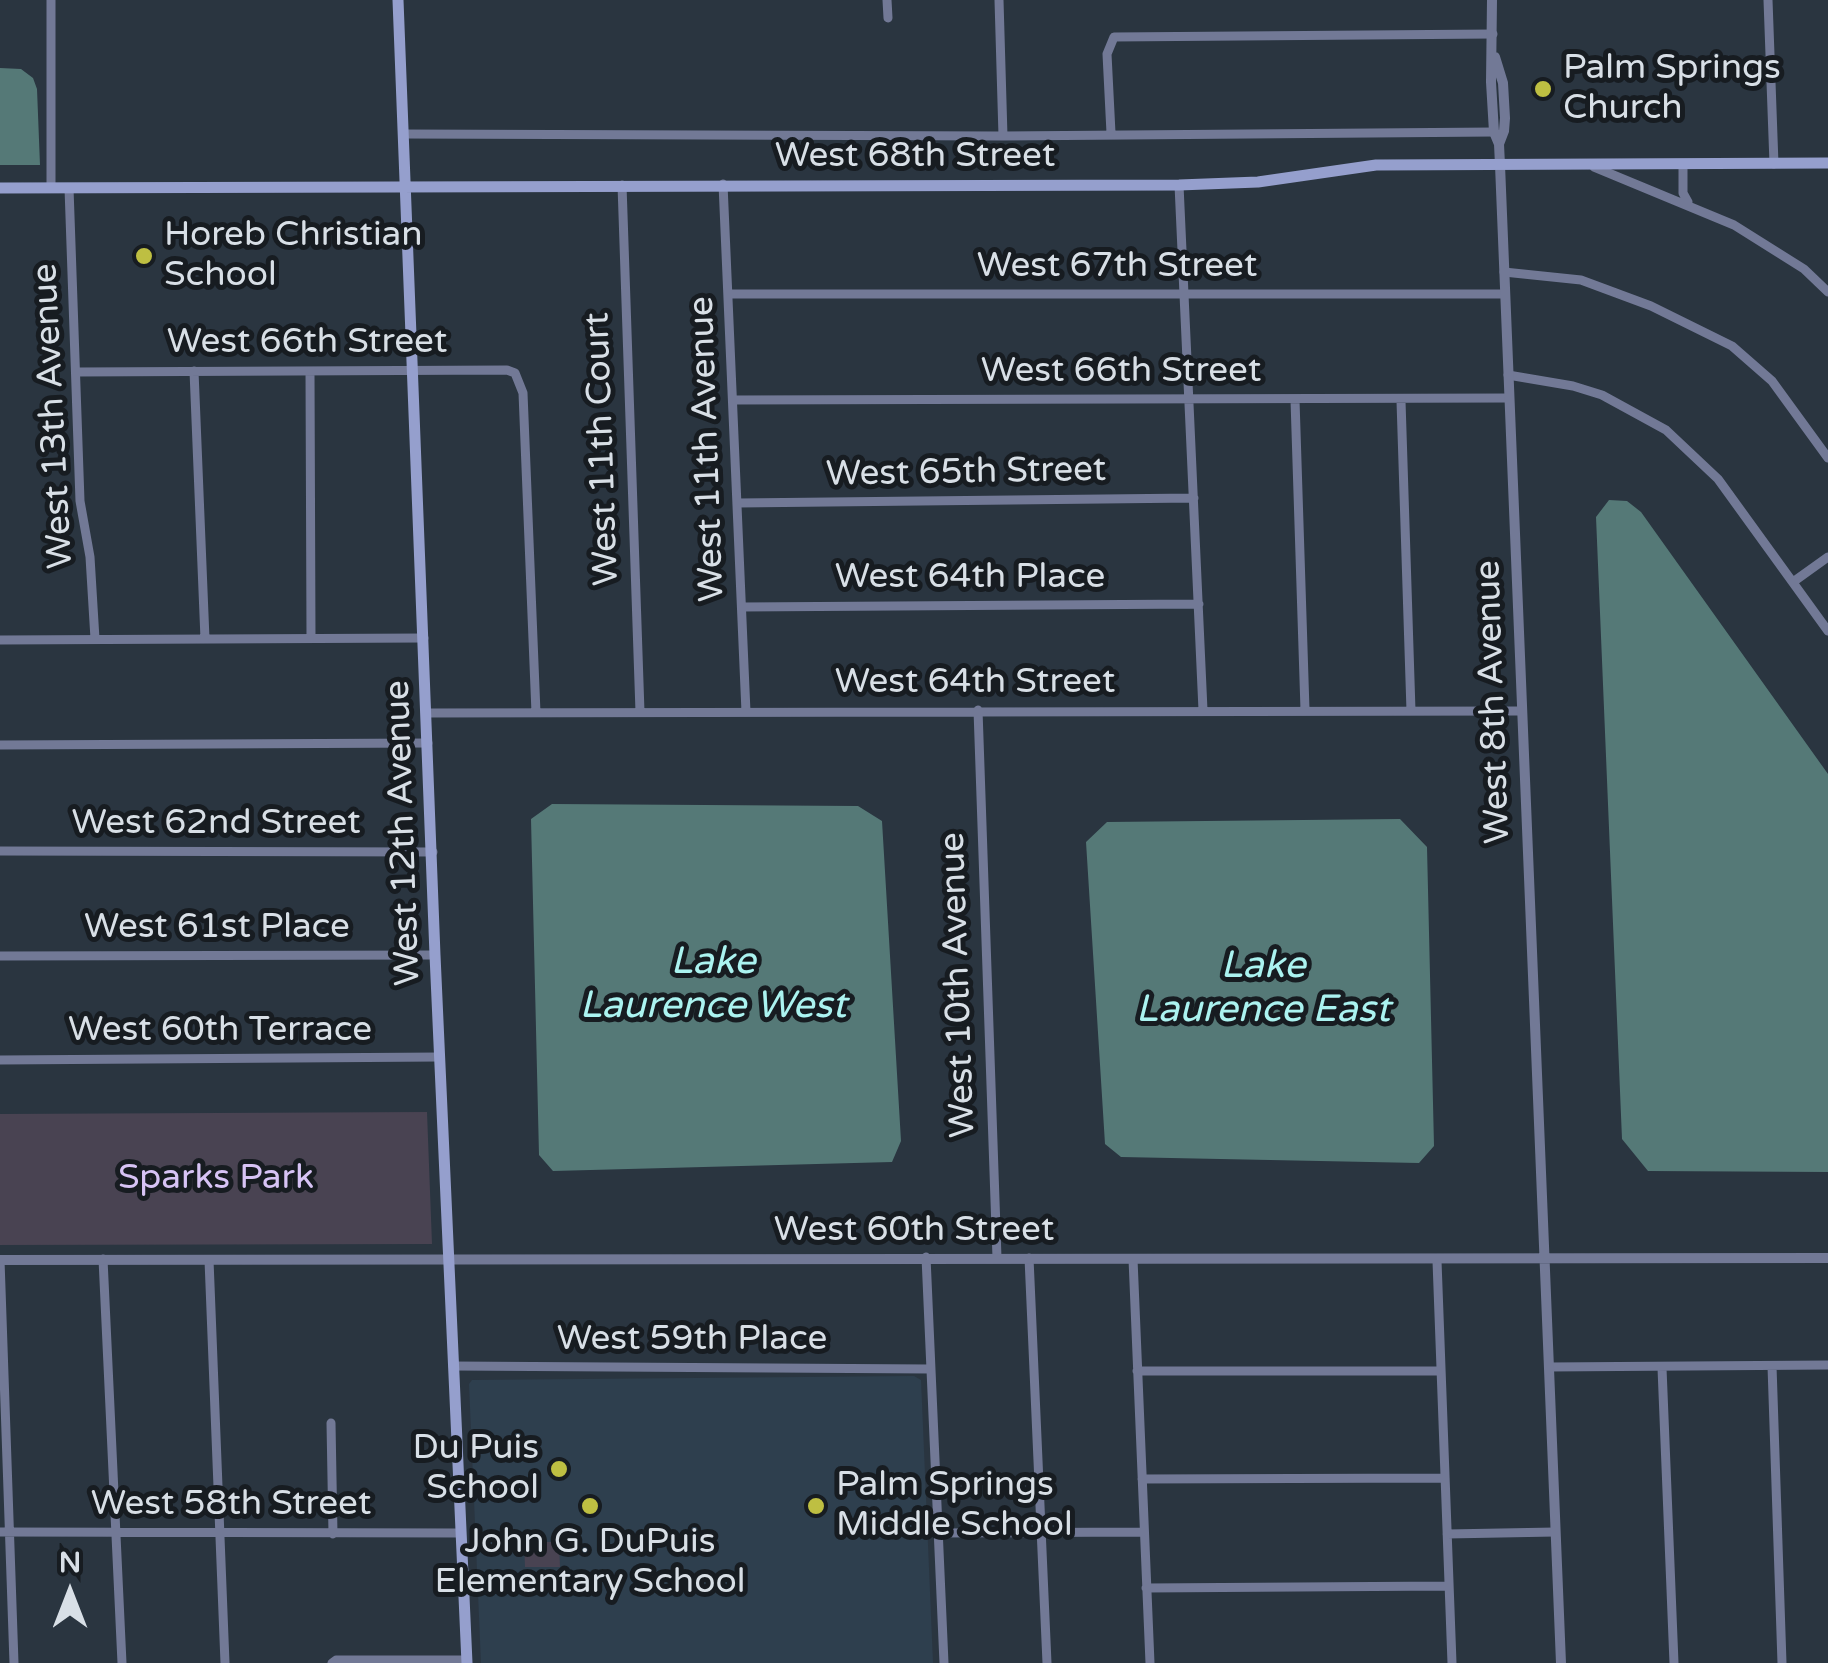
<!DOCTYPE html>
<html>
<head>
<meta charset="utf-8">
<style>
	body { margin:0 }
	#map { position:relative; width:1828px; height:1663px; overflow:hidden; background:#2a3540; font-family:"Varela Round",sans-serif }
	canvas { display:block }
	.north { position:absolute; left:20px; top:1543px; width:100px; height:100px; -webkit-text-stroke:8px #171c21; paint-order:stroke; rotate:0deg; font-size:28px; font-weight:700; line-height:40px; text-align:center; color:#d8dfe6 }
	.north::after { content:''; display:block; margin:auto; width:35px; height:45px; background:#d8dfe6; clip-path:polygon(50% 0,100% 100%,50% 72%,0 100%) }
</style>
</head>
<body>
<div id="map">
<canvas width="1828" height="1663"></canvas>
<div class="north">N</div>
</div>
<script>
const ctx = document.querySelector('canvas').getContext('2d');
ctx.lineJoin = 'round';
function fillPath(path, color) { ctx.fillStyle = color; ctx.fill(path, 'evenodd'); }
const shape = rows => new Path2D(rows.map(r => 'M' + r).join(''));
function trace(path, color, width, dash) { ctx.strokeStyle = color; ctx.lineWidth = width; ctx.lineCap = dash ? 'butt' : 'round'; ctx.setLineDash(dash || []); ctx.stroke(path); }
function write(font, color, halo, rows, align = 'center') {
  ctx.font = font + ' "Varela Round",sans-serif'; ctx.lineWidth = 10; ctx.setLineDash([]); ctx.textBaseline = 'middle'; ctx.strokeStyle = halo; ctx.fillStyle = color; for (const [text, x, y, turn = 0] of rows) {
    ctx.save(); ctx.translate(x, y); ctx.rotate((+turn || 0) * Math.PI / 180); ctx.textAlign = isNaN(turn) ? turn : align; if (halo) ctx.strokeText(text, 0, 0); ctx.fillText(text, 0, 0); ctx.restore();
  }
}
fillPath(shape([
	[914,1376,921,1380,933,1663,481,1663,469,1384,472,1380]
]), '#2e3f4e');
fillPath(shape([
	[427,1112,432,1244,0,1245,0,1114],
	[524,1542,559,1542,560,1567,525,1567]
]), '#494352');
fillPath(shape([
	[0,68,21,69,33,78,37,89,40,165,0,165],
	[1609,500,1627,501,1641,512,1828,774,1828,1172,1648,1171,1622,1139,1596,517],
	[552,804,858,806,882,821,901,1141,892,1162,553,1171,539,1155,531,819],
	[1400,819,1427,847,1434,1146,1419,1163,1121,1157,1105,1144,1086,842,1107,822]
]), '#557977');
trace(shape([
	[51,0,51,188],
	[887,0,888,18],
	[999,0,1003,136],
	[1768,0,1774,164],
	[1111,133,1107,54,1114,37,1493,34],
	[403,134,1003,136,1494,132],
	[1683,165,1683,193,1688,202],
	[1594,167,1734,225,1804,269,1828,292],
	[723,184,746,712],
	[622,185,640,712],
	[1179,185,1203,710],
	[69,188,80,501,90,557,95,639],
	[1504,272,1581,280,1651,306,1732,346,1772,381,1828,458],
	[728,294,1505,294],
	[194,371,205,639],
	[310,371,311,638],
	[78,372,507,370,515,373,523,393,536,713],
	[1508,375,1573,386,1602,395,1666,430,1718,479,1828,631],
	[733,400,1509,398],
	[1295,400,1305,710],
	[1401,401,1411,711],
	[738,503,1194,498],
	[1793,582,1828,557],
	[742,607,1199,604],
	[0,640,424,638],
	[978,710,997,1258],
	[427,713,1522,711],
	[0,745,428,743],
	[0,851,433,852],
	[0,956,435,955],
	[0,1060,440,1057],
	[926,1257,944,1663],
	[1029,1258,1047,1663],
	[103,1259,122,1663],
	[1133,1259,1150,1663],
	[0,1260,14,1663],
	[209,1260,225,1663],
	[1437,1261,1452,1663],
	[453,1366,930,1369],
	[1772,1366,1782,1663],
	[1549,1367,1828,1365],
	[1662,1368,1674,1663],
	[1137,1371,1440,1371],
	[331,1423,333,1534],
	[1142,1479,1445,1478],
	[0,1532,461,1533],
	[939,1533,1144,1532],
	[1447,1534,1555,1532],
	[1146,1588,1449,1586],
	[332,1663,336,1660,467,1660]
]), '#727996', 9);
trace(shape([
	[1492,0,1491,82,1494,132,1499,144,1500,165,1561,1663],
	[1495,57,1503,83,1505,118,1504,131,1499,144],
	[0,1260,1828,1258]
]), '#727996', 10);
trace(shape([
	[398,0,435,955,467,1663],
	[0,188,1179,185,1258,182,1376,165,1828,163]
]), '#959fcd', 11);
for (const [x, y, r, color] of [
	[1543,89,10,"#bebf42"],
	[144,256,10,"#bebf42"],
	[559,1469,10,"#bebf42"],
	[590,1506,10,"#bebf42"],
	[816,1506,10,"#bebf42"]
]) { const dot = new Path2D(); dot.arc(x, y, r, 0, 2 * Math.PI); ctx.fillStyle = color; ctx.fill(dot); trace(dot, '#171c21', 4); }
write('35px', '#d8dfe6', '#171c21', [
	["Palm Springs",1563,69],
	["Church",1563,109],
	["Horeb Christian",164,236],
	["School",164,276],
	["Du Puis",539,1449,"right"],
	["School",539,1489,"right"],
	["Palm Springs",836,1486],
	["Middle School",836,1526],
	["John G. DuPuis",590,1543,"center"],
	["Elementary School",590,1583,"center"]
], 'left');
write('35px', '#d8dfe6', '#171c21', [
	["West 68th Street",915,157],
	["West 67th Street",1117,267],
	["West 66th Street",307,343],
	["West 66th Street",1121,372],
	["West 13th Avenue",54,416,-93],
	["West 11th Court",603,449,-92],
	["West 11th Avenue",708,449,-92],
	["West 65th Street",966,473,-1],
	["West 64th Place",970,578],
	["West 64th Street",975,683],
	["West 8th Avenue",1494,702,-92],
	["West 62nd Street",216,824],
	["West 12th Avenue",404,833,-92],
	["West 61st Place",217,928],
	["West 10th Avenue",959,985,-92],
	["West 60th Terrace",220,1031],
	["West 60th Street",914,1231],
	["West 59th Place",692,1340],
	["West 58th Street",231,1505]
]);
write('35px', '#d7c3f5', '#171c21', [
	["Sparks Park",216,1179]
]);
write('italic 38px', '#abf3f0', '#171c21', [
	["Lake",713,963],
	["Laurence West",713,1007],
	["Lake",1263,967],
	["Laurence East",1263,1011]
]);
</script>
</body>
</html>
